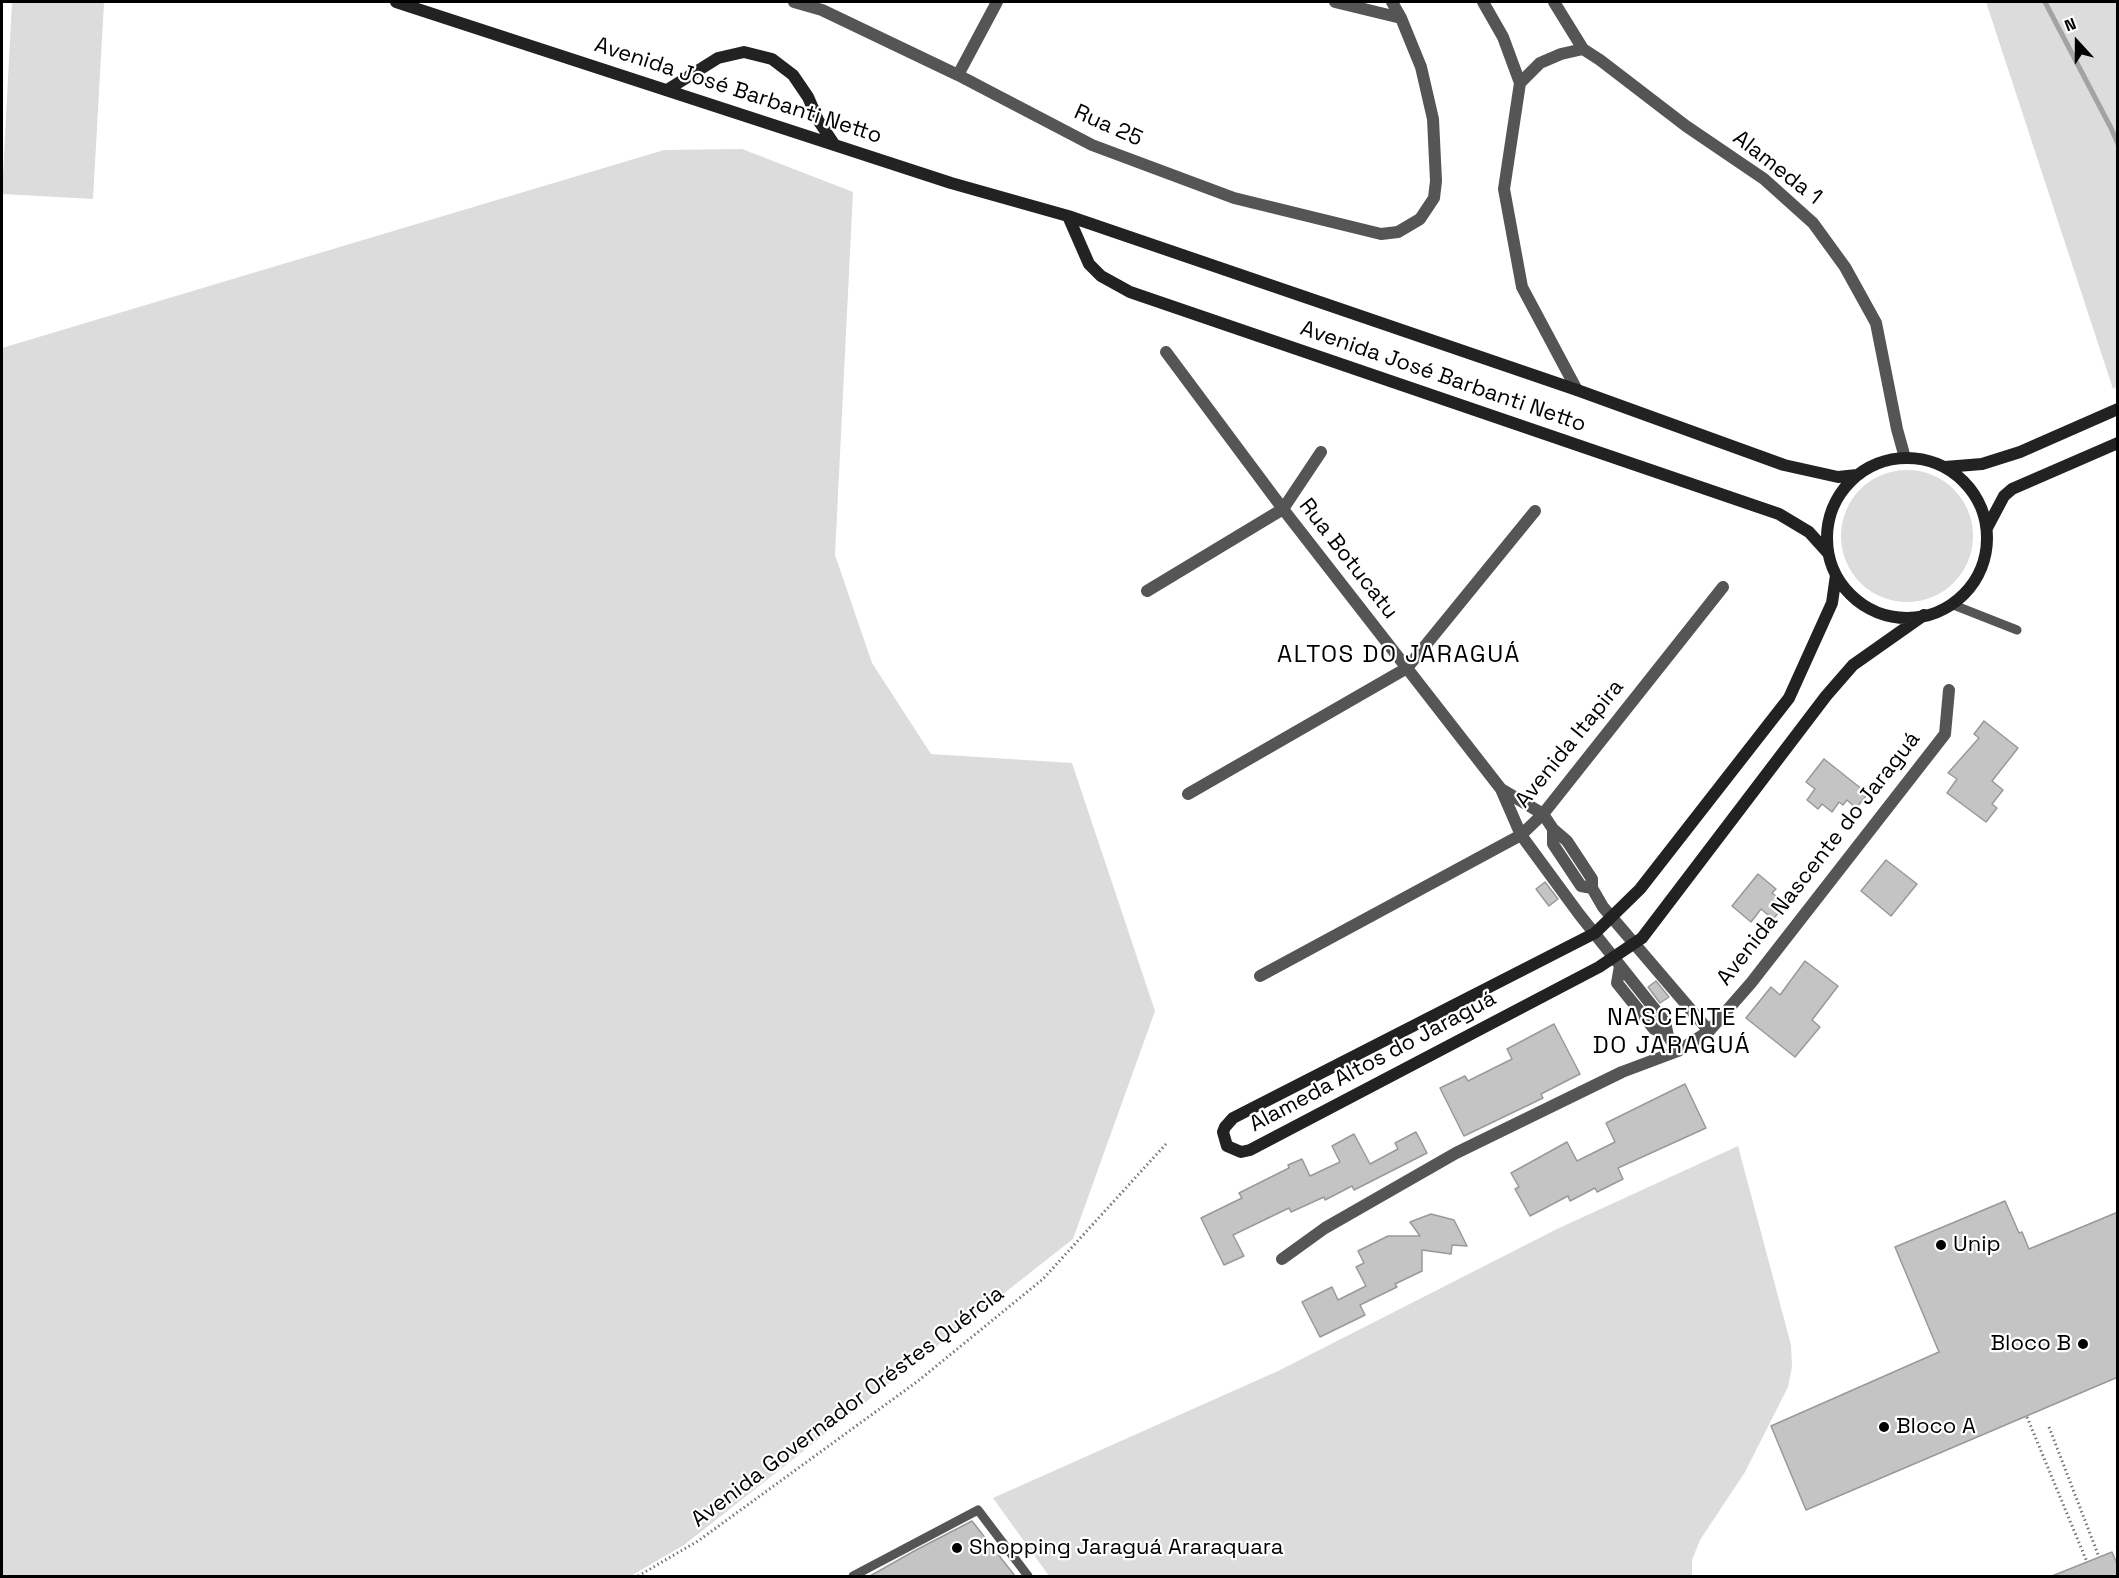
<!DOCTYPE html>
<html>
<head>
<meta charset="utf-8">
<style>
	body { margin:0 }
	#map { position:relative; width:2119px; height:1578px; overflow:hidden; background:#fff; font-family:"Space Grotesk",sans-serif }
	canvas { display:block }
	.frame { position:absolute; inset:0; border:3px solid #000; pointer-events:none }
	.north { position:absolute; left:2047px; top:12px; width:60px; height:60px; -webkit-text-stroke:4px #fff; paint-order:stroke; rotate:339deg; font-size:16px; font-weight:700; line-height:24px; text-align:center; color:#000 }
	.north::after { content:''; display:block; margin:auto; width:21px; height:27px; background:#000; clip-path:polygon(50% 0,100% 100%,50% 72%,0 100%) }
</style>
</head>
<body>
<div id="map">
<canvas width="2119" height="1578"></canvas>
<div class="frame"></div>
<div class="north">N</div>
</div>
<script>
const ctx = document.querySelector('canvas').getContext('2d');
ctx.lineJoin = 'round';
function fillPath(path, color) { ctx.fillStyle = color; ctx.fill(path, 'evenodd'); }
const shape = rows => new Path2D(rows.map(r => 'M' + r).join(''));
function trace(path, color, width, dash) { ctx.strokeStyle = color; ctx.lineWidth = width; ctx.lineCap = dash ? 'butt' : 'round'; ctx.setLineDash(dash || []); ctx.stroke(path); }
function write(font, color, halo, rows, align = 'center') {
  ctx.font = font + ' "Space Grotesk",sans-serif'; ctx.lineWidth = 4.5; ctx.setLineDash([]); ctx.textBaseline = 'middle'; ctx.strokeStyle = halo; ctx.fillStyle = color; for (const [text, x, y, turn = 0] of rows) {
    ctx.save(); ctx.translate(x, y); ctx.rotate((+turn || 0) * Math.PI / 180); ctx.textAlign = isNaN(turn) ? turn : align; if (halo) ctx.strokeText(text, 0, 0); ctx.fillText(text, 0, 0); ctx.restore();
  }
}
fillPath(shape([
	[12,2,104,3,93,199,2,194],
	[1986,2,2117,2,2118,387,2113,389],
	[742,149,853,192,835,555,872,663,931,754,1072,763,1155,1011,1073,1239,684,1545,631,1576,2,1576,2,348,664,150],
	'1841 536a66 66 0 1 1 132 0a66 66 0 1 1-132 0Z',
	[1738,1146,1791,1345,1792,1367,1788,1387,1745,1472,1700,1540,1692,1560,1692,1576,1049,1576,993,1498,1278,1371,1557,1229]
]), '#dcdcdc');
trace(shape([
	[2045,2,2111,128,2118,144]
]), '#a3a3a3', 5);
const building = shape([
	[1984,721,2018,748,1992,781,2003,790,1992,804,1997,808,1986,822,1947,793,1957,779,1948,773,1979,738,1974,734,1984,721],
	[1824,759,1868,794,1856,808,1847,800,1843,805,1839,802,1832,812,1822,804,1818,809,1807,800,1815,789,1806,782,1824,759],
	[1886,860,1917,884,1891,916,1861,891,1886,860],
	[1758,874,1776,889,1772,893,1786,904,1773,919,1761,909,1751,922,1732,906,1758,874],
	[1545,882,1558,899,1549,906,1536,889,1545,882],
	[1805,961,1838,986,1812,1020,1820,1027,1795,1057,1746,1018,1771,987,1780,995,1805,961],
	[1656,981,1669,997,1660,1003,1648,987,1656,981],
	[1554,1024,1580,1074,1541,1094,1543,1098,1464,1136,1440,1088,1465,1076,1468,1081,1512,1059,1507,1049,1554,1024],
	[1685,1084,1706,1128,1618,1168,1623,1179,1597,1192,1595,1188,1570,1201,1568,1196,1530,1216,1515,1189,1519,1187,1511,1173,1567,1142,1577,1161,1615,1142,1606,1123,1685,1084],
	[1416,1132,1427,1153,1354,1190,1352,1186,1325,1200,1324,1197,1291,1212,1289,1208,1233,1235,1244,1256,1224,1265,1201,1218,1242,1198,1239,1193,1289,1168,1288,1165,1302,1159,1310,1176,1340,1162,1332,1146,1354,1134,1370,1164,1398,1149,1395,1143,1416,1132],
	[2005,1201,2019,1233,2022,1232,2029,1249,2118,1212,2118,1377,1806,1510,1771,1426,1939,1352,1895,1247,2005,1201],
	[1431,1214,1454,1220,1467,1246,1452,1245,1451,1254,1422,1250,1422,1271,1395,1284,1397,1287,1360,1305,1365,1315,1320,1337,1302,1302,1332,1287,1338,1300,1366,1286,1356,1267,1364,1263,1358,1251,1388,1236,1420,1236,1410,1222,1431,1214],
	[972,1521,1015,1576,870,1576,916,1550,972,1521],
	[2112,1552,2118,1566,2118,1576,2052,1576,2112,1552]
]);
fillPath(building, '#c4c4c4');
trace(building, '#999', 1.5);
trace(shape([
	[2027,1417,2087,1562],
	[2049,1427,2099,1557],
	[638,1576,698,1541,918,1381,1043,1279,1166,1144]
]), '#777', 3, [1.5, 3]);
trace(shape([
	[1951,604,2017,630],
	[853,1576,978,1510,1028,1576]
]), '#555', 9);
trace(shape([
	[794,2,822,10,958,75,1092,145,1234,198,1381,234,1398,232,1420,219,1434,198,1436,181,1433,119,1421,67,1401,18,1392,2],
	[1335,2,1401,18],
	[1483,2,1503,37,1520,83,1504,189,1522,287,1577,390],
	[1554,2,1583,49,1600,60,1686,126,1764,179,1813,223,1845,267,1876,323,1897,429,1905,458],
	[958,75,997,2],
	[1520,83,1540,63,1561,54,1583,49],
	[1166,352,1283,509,1501,789,1521,835,1579,914,1665,1022,1668,1036,1678,1051],
	[1147,591,1283,509,1321,452],
	[1501,789,1543,814,1553,829,1567,841,1592,879,1592,888,1603,907,1709,1031],
	[1188,794,1407,668,1535,511],
	[1553,829,1553,844,1581,886,1592,888],
	[1620,966,1617,983,1654,1029,1668,1036],
	[1260,976,1521,835,1543,814,1723,587],
	[1282,1259,1325,1228,1456,1153,1622,1072,1678,1051,1709,1031,1751,983,1945,734,1949,690]
]), '#555', 12);
trace(shape([
	[396,2,951,183,1068,216,1577,390,1784,465,1838,477,1857,475],
	[667,90,718,58,744,52,772,59,793,75,808,97,818,120,834,144],
	[1068,216,1089,264,1101,276,1130,292,1779,514,1809,532,1828,553],
	'1827 538a80 80 0 1 1 160 0a80 80 0 1 1-160 0Z',
	[1945,467,1982,464,2020,452,2118,409],
	[1987,528,2004,496,2012,489,2118,443],
	[1836,575,1832,603,1789,698,1640,889,1595,933,1233,1118,1225,1127,1223,1132,1227,1146,1241,1152,1250,1150,1599,967,1642,938,1826,696,1853,665,1924,615]
]), '#222', 12);
for (const [x, y, r, color] of [
	[1941,1245,6,"#000"],
	[2083,1344,6,"#000"],
	[1884,1427,6,"#000"],
	[957,1548,6,"#000"]
]) { const dot = new Path2D(); dot.arc(x, y, r, 0, 2 * Math.PI); ctx.fillStyle = color; ctx.fill(dot); trace(dot, '#fff', 2); }
write('22px', '#000', '#fff', [
	["Avenida José Barbanti Netto",738,91,18],
	["Rua 25",1108,126,24],
	["Alameda 1",1777,168,38],
	["Avenida José Barbanti Netto",1443,377,19],
	["Rua Botucatu",1348,559,52],
	["Avenida Itapira",1570,744,-51],
	["Avenida Nascente do Jaraguá",1819,859,-52],
	["Alameda Altos do Jaraguá",1373,1062,-28],
	["Avenida Governador Oréstes Quércia",848,1407,-37]
]);
write('22px', '#000', '#fff', [
	["Unip",1953,1245],
	["Bloco B",2071,1344,"right"],
	["Bloco A",1896,1427],
	["Shopping Jaraguá Araraquara",969,1548]
], 'left');
ctx.letterSpacing = '1.5px';
write('24px', '#000', '#fff', [
	["ALTOS DO JARAGUÁ",1399,655],
	["NASCENTE",1672,1018],
	["DO JARAGUÁ",1672,1046]
]);
ctx.letterSpacing = '0px';
</script>
</body>
</html>
